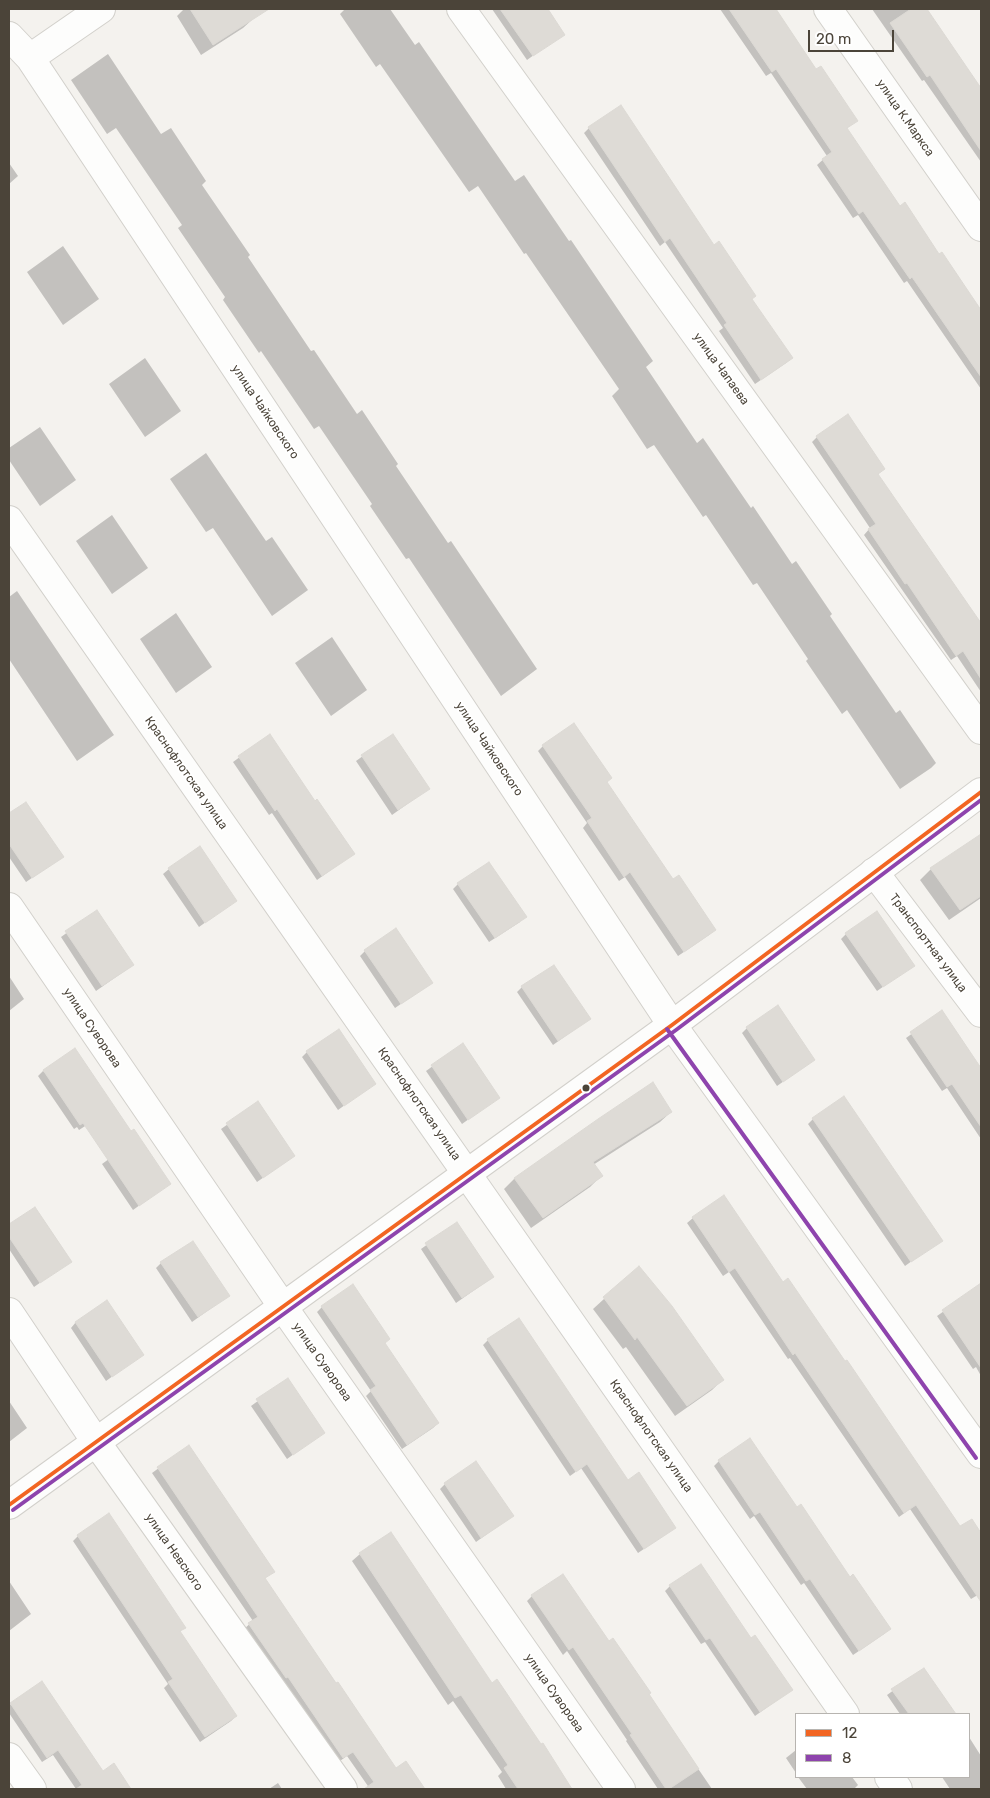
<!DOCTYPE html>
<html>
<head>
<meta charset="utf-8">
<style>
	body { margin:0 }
	#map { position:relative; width:990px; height:1798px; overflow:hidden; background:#f4f2ee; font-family:Rubik,sans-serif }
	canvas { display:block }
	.frame { position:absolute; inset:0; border:10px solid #4b4439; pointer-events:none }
	.legend { position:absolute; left:795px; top:1713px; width:175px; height:65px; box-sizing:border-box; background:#fff; border:1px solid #b7b4b0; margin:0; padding:6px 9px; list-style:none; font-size:15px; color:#4b4439 }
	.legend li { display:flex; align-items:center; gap:10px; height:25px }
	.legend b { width:25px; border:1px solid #b7b4b0 }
	.scale { position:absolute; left:808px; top:30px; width:86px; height:22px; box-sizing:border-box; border:2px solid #4b4439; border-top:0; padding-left:6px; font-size:15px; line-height:18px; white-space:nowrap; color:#4b4439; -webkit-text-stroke:4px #fff; paint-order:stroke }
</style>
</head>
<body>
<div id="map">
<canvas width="990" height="1798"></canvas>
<div class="frame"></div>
<ul class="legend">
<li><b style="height:6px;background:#f26522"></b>12</li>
<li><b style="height:6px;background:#8e44ad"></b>8</li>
</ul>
<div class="scale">20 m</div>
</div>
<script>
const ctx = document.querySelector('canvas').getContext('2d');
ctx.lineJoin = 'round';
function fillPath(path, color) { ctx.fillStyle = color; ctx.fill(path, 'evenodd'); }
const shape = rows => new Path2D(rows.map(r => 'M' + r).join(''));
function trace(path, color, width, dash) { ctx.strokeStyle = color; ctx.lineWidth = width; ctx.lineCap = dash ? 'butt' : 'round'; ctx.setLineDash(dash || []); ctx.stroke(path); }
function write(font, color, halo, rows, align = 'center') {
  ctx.font = font + ' Rubik,sans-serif'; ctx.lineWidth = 4; ctx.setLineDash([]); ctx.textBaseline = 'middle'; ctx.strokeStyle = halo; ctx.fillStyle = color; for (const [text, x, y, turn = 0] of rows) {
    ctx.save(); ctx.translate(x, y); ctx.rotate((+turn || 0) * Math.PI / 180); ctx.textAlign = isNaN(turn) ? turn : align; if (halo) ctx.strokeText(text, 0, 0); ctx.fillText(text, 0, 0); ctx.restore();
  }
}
fillPath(shape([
	[184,9,258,9,251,13,254,18,243,28,201,55,177,16],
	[345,9,390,9,415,45,419,42,515,181,524,175,569,241,571,240,653,361,646,367,697,443,703,438,751,508,753,506,792,564,796,561,832,614,830,616,896,713,900,710,936,763,931,768,900,789,847,710,842,714,806,661,808,659,757,583,753,585,706,515,703,517,654,445,647,449,612,396,619,389,526,253,524,254,478,186,469,192,380,64,376,67,340,14],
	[492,9,546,9,563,34,527,60],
	[720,9,774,9,816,70,856,120,846,129,900,207,939,256,942,254,981,311,981,389,907,281,904,283,858,215,853,218,817,165,827,156,771,73,766,76],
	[872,9,926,9,980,88,981,87,981,162,924,80,922,81],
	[108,54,161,134,171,128,206,181,202,185,250,255,248,257,311,351,314,350,357,414,362,410,398,464,396,466,448,543,451,541,537,669,501,696,409,558,406,559,370,506,372,504,319,426,314,429,261,351,259,353,223,300,225,297,178,228,182,225,116,128,107,134,71,80],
	[589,128,751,299,791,358,786,363,755,384,719,331,723,328,665,242,660,246,584,133],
	[9,163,18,176,9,184],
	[63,246,99,299,63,325,27,272],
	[145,358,181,411,145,437,109,384],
	[40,427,76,480,40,506,9,460,9,448],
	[817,437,884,469,877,475,981,626,981,692,957,656,951,660,864,535,870,528,812,442],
	[206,453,266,541,272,537,308,590,272,616,213,528,206,532,170,479],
	[112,515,148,568,112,594,76,541],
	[17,591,114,735,77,761,9,659,9,597],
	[176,613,212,667,176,693,140,639],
	[332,637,367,690,331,716,295,663],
	[392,735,428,789,392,815,356,761],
	[269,736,314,803,353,854,317,880,272,813,269,815,233,762],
	[543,746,606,782,672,881,714,930,709,935,678,956,625,877,619,881,583,828,587,823,538,751],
	[26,803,57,861,26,882,9,857,9,815],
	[981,836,981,898,949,920,920,880,931,869],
	[169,869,235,901,199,927,163,874],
	[458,884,520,922,489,942,453,889],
	[97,911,133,965,96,991,61,937],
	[846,934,913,966,877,991,841,939],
	[365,951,432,983,395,1008,360,956],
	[9,976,24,999,9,1011],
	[522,987,589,1019,553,1045,517,992],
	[942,1012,981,1070,981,1139,947,1088,942,1091,906,1038],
	[747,1028,814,1060,777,1086,742,1033],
	[462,1045,498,1098,462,1124,426,1071],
	[307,1052,374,1084,338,1110,302,1057],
	[43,1071,108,1111,79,1130,77,1127,74,1129,38,1076],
	[258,1103,294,1156,257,1182,221,1129],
	[671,1112,660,1122,593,1165,601,1176,590,1187,531,1228,504,1189,515,1178],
	[813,1119,941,1240,905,1266,808,1124],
	[138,1138,169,1184,133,1210,102,1164],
	[35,1208,71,1261,34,1287,9,1249,9,1226],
	[693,1218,782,1284,960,1528,971,1520,981,1535,981,1593,971,1599,910,1509,899,1517,790,1358,788,1359,729,1272,723,1276,687,1223],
	[457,1223,493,1277,456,1303,421,1249],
	[161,1263,228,1296,192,1322,156,1268],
	[639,1267,722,1380,712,1390,675,1416,626,1347,623,1349,593,1309],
	[974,1290,981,1301,981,1376,976,1367,973,1369,937,1316],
	[322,1307,384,1344,438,1423,433,1428,402,1449,366,1396,371,1391,317,1312],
	[76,1322,142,1355,106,1381,71,1328],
	[488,1340,674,1527,669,1532,638,1553,581,1468,570,1476,483,1345],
	[287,1380,323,1433,287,1459,251,1406],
	[9,1401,27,1428,9,1442],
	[188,1447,273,1571,264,1579,395,1769,406,1762,424,1789,370,1789,347,1756,337,1763,244,1629,253,1621,152,1473],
	[719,1461,796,1509,889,1629,884,1634,853,1655,804,1583,801,1585,754,1516,750,1519,714,1466],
	[445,1484,512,1516,476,1542,440,1489],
	[390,1533,491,1684,541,1746,542,1745,570,1789,506,1789,498,1776,502,1772,453,1701,448,1705,352,1561,360,1554],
	[78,1536,184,1628,179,1632,236,1716,231,1721,200,1742,164,1688,168,1684,73,1541],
	[9,1581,31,1614,9,1631],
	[670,1586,751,1640,791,1690,755,1716,705,1642,701,1644,665,1591],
	[532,1596,608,1643,647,1694,712,1789,658,1789,626,1741,627,1740,567,1651,563,1655,527,1601],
	[923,1669,954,1714,900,1714,887,1695],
	[11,1704,103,1773,113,1765,130,1789,76,1789,53,1755,42,1762,9,1713,9,1706],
	[969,1737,981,1756,981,1789,950,1789,942,1777,969,1777],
	[796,1750,796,1773,786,1758],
	[798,1777,852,1777,858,1785,854,1789,807,1789],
	[278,1783,282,1789,269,1789]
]), '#0003');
const building = shape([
	[190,9,269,9,213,45,190,9],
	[500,9,548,9,565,35,533,56,500,9],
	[729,9,776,9,816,69,821,66,858,121,847,128,900,206,905,202,939,254,942,252,981,310,981,377,912,277,910,279,863,211,859,214,822,159,832,152,776,69,772,72,729,9],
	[911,9,927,9,981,88,981,151,930,75,927,77,890,23,911,9],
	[621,105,714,245,719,241,756,296,752,299,793,358,761,380,724,325,727,323,670,238,665,242,588,127,621,105],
	[848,414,885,469,878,474,981,623,981,679,963,651,956,656,907,583,905,584,868,529,876,524,816,436,848,414],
	[574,723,612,778,607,782,673,879,679,875,716,930,684,952,630,872,624,877,587,821,592,818,542,745,574,723],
	[270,734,315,801,317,799,355,854,322,876,277,809,275,811,238,756,270,734],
	[393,734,430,789,398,810,361,755,393,734],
	[26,802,64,857,32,878,9,844,9,813,26,802],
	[981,834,981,896,960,910,930,868,981,834],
	[200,846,237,901,205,923,168,868,200,846],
	[489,862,527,917,495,938,457,883,489,862],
	[97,910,134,965,102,986,65,931,97,910],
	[877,911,915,966,883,987,845,933,877,911],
	[396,928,433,983,401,1004,364,950,396,928],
	[554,965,591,1019,558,1041,521,986,554,965],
	[778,1005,815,1060,783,1082,746,1027,778,1005],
	[942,1010,981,1068,981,1127,952,1084,947,1087,910,1032,942,1010],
	[339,1029,376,1084,344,1106,306,1051,339,1029],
	[463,1043,500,1098,468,1120,431,1065,463,1043],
	[75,1048,131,1131,134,1129,171,1184,139,1206,83,1123,80,1125,43,1070,75,1048],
	[653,1082,672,1112,593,1162,603,1176,543,1218,514,1178,598,1119,653,1082],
	[844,1096,943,1241,911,1262,812,1118,844,1096],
	[258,1101,295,1156,263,1178,226,1123,258,1101],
	[724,1195,783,1282,788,1278,845,1361,847,1360,960,1526,972,1519,981,1533,981,1602,916,1505,904,1513,795,1353,793,1355,735,1268,729,1272,692,1217,724,1195],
	[35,1207,72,1262,40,1283,9,1237,9,1224,35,1207],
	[457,1222,494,1277,462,1298,425,1243,457,1222],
	[193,1241,230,1296,198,1317,160,1262,193,1241],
	[639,1266,672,1306,724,1380,687,1406,637,1337,635,1340,603,1297,639,1266],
	[981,1283,981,1368,942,1310,981,1283],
	[353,1284,390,1339,385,1343,439,1423,407,1445,370,1390,376,1386,321,1306,353,1284],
	[107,1300,144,1355,112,1377,75,1322,107,1300],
	[519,1318,628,1480,639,1472,676,1528,644,1549,587,1464,576,1472,487,1339,519,1318],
	[288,1378,325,1433,293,1455,256,1399,288,1378],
	[750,1438,797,1507,801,1504,850,1577,853,1574,891,1629,859,1651,810,1579,806,1581,760,1512,755,1515,718,1460,750,1438],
	[189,1445,275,1572,265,1578,336,1683,338,1682,396,1768,406,1761,425,1789,364,1789,374,1782,353,1752,343,1758,288,1677,286,1678,248,1623,258,1617,157,1467,189,1445],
	[476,1461,514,1516,481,1538,444,1483,476,1461],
	[109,1513,186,1628,180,1631,237,1716,205,1737,168,1682,173,1679,77,1535,109,1513],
	[391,1532,492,1683,497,1679,541,1744,543,1743,572,1789,518,1789,504,1768,508,1765,461,1695,455,1698,359,1553,391,1532],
	[701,1564,751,1638,755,1635,793,1690,760,1712,710,1638,706,1640,669,1585,701,1564],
	[563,1574,609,1641,613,1638,651,1693,649,1694,699,1769,669,1789,666,1789,630,1735,632,1734,573,1647,569,1650,531,1595,563,1574],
	[924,1668,956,1714,909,1714,891,1689,924,1668],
	[42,1681,103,1771,114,1763,131,1789,76,1789,82,1785,58,1750,47,1758,10,1703,42,1681]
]);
fillPath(building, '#dedbd6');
trace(building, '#dcd9d4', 1);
const minor = shape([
	[461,9,981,730],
	[828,9,981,227],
	[9,36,30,58,672,1025],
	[30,58,101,9],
	[9,520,845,1714],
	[874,872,981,1013],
	[9,907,283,1307,621,1789],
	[9,1312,96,1442,343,1789],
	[9,1757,32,1789],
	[889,1777,898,1789]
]);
const tertiary = shape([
	[672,1025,981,1454],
	[9,1505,672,1025,981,792]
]);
trace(minor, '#d2d0cb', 30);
trace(tertiary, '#d2d0cb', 30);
trace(minor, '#fdfdfc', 28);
trace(tertiary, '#fdfdfc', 28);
trace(shape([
	[9,1505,672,1025,981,792]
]), '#f26522', 4);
trace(shape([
	[667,1029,976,1458],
	[13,1510,676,1030,981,800]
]), '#8e44ad', 4);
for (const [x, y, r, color] of [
	[586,1088,4.5,"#4b4439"]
]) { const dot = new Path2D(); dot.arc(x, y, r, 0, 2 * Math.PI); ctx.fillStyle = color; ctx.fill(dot); trace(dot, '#fff', 2); }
write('12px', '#4b4439', '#fff', [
	["улица К.Маркса",905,118,55],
	["улица Чапаева",721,369,54],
	["улица Чайковского",265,412,56],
	["улица Чайковского",489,749,56],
	["Краснофлотская улица",186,773,55],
	["Транспортная улица",928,943,53],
	["улица Суворова",92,1028,56],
	["Краснофлотская улица",419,1104,55],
	["улица Суворова",322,1362,55],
	["Краснофлотская улица",651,1436,55],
	["улица Невского",174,1552,55],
	["улица Суворова",554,1693,55]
]);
</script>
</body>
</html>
